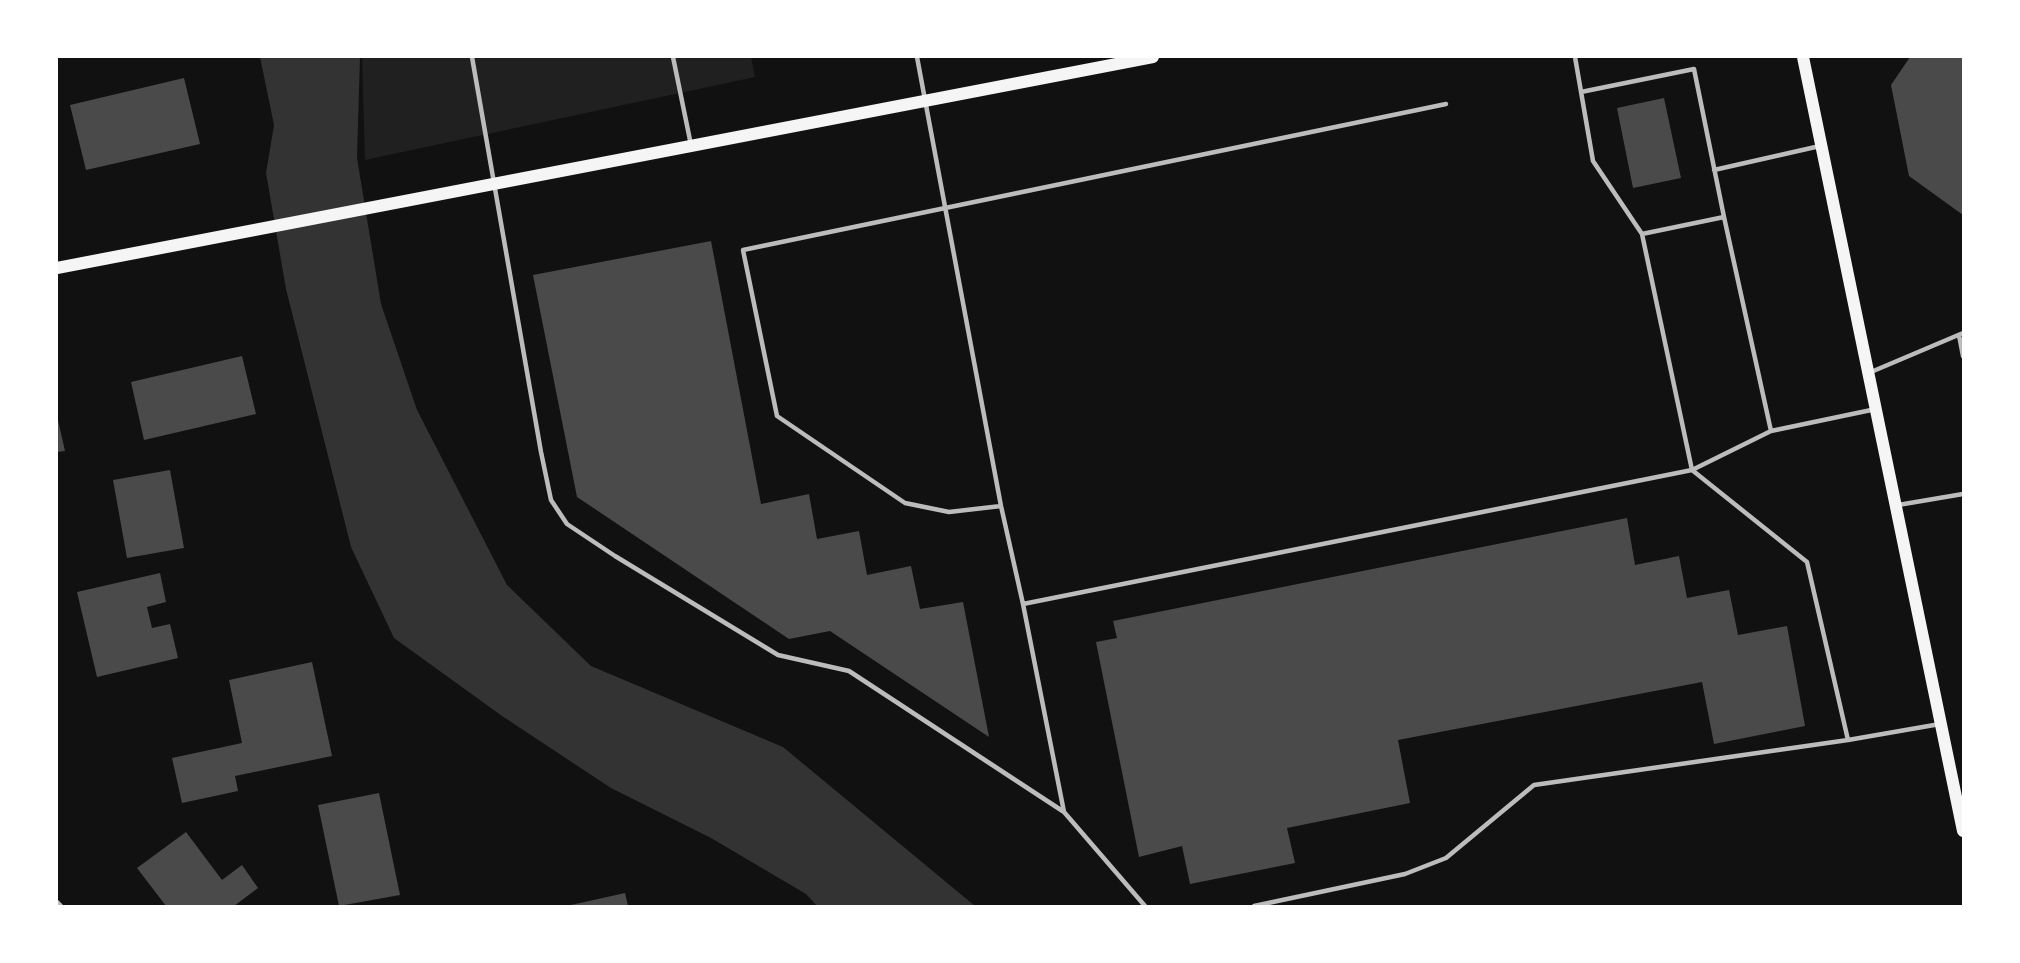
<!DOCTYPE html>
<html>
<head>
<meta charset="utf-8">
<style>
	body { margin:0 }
	#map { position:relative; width:2020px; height:963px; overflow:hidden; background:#111; font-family:Montserrat,sans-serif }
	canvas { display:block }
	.frame { position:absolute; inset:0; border:58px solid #fff; pointer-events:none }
</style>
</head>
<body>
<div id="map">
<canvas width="2020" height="963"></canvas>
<div class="frame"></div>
</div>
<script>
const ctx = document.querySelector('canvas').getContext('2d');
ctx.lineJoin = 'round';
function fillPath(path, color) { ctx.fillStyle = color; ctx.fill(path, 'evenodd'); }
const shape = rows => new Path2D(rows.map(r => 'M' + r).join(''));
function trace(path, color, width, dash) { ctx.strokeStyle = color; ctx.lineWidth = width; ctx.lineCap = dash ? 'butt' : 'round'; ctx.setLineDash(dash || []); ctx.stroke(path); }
fillPath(shape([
	[362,57,751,57,755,77,365,160]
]), '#202020');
fillPath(shape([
	[260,57,360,57,357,158,381,304,417,410,507,585,591,666,783,747,975,906,817,906,806,894,711,838,611,788,502,716,394,638,351,547,286,289,266,173,274,125]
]), '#333');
fillPath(shape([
	[1910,57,1963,57,1963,215,1909,176,1891,85],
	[184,78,200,144,86,170,70,105],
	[1664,98,1681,178,1633,188,1617,108],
	[711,241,761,504,809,494,817,539,859,531,867,575,911,566,920,609,963,602,989,737,830,631,789,639,577,497,533,275],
	[242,356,256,414,144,440,131,382],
	[57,416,65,451,57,452],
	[170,470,184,548,127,558,113,480],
	[1627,518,1635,565,1679,556,1687,598,1729,590,1738,635,1787,626,1805,726,1714,744,1702,682,1398,740,1410,803,1287,828,1295,863,1190,884,1182,846,1139,857,1096,642,1117,638,1113,621],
	[160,573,166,602,147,607,152,628,170,624,178,658,97,677,77,592],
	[312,662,332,756,235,776,238,791,182,803,172,758,242,743,229,680],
	[379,793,400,895,339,906,318,805],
	[186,832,222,880,242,865,258,888,234,906,166,906,137,868],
	[625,893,628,906,571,906,571,905]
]), '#4a4a4a');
trace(shape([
	[472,57,541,452,551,500,567,524,615,556,778,655,849,671,1064,812,1023,604],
	[673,57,691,145],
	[917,57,1001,506,1023,604,1692,470,1771,431,1876,409],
	[1581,92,1694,69,1724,217,1642,234],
	[1714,170,1820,146],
	[1724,217,1771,431],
	[1959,335,1963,356],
	[1871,372,1963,333],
	[1898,505,1963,494],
	[1001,506,949,512,905,503,777,416,743,250,1446,104],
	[1848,740,1940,724],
	[1064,812,1145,906],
	[1254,906,1405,874,1446,858,1534,785,1848,740,1807,562,1692,470,1642,234,1593,161,1575,57]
]), '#bcbcbc', 4.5);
trace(shape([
	[57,903,60,906]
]), '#bcbcbc', 6);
trace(shape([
	[1803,57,1963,831],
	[57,268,1153,57]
]), '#f5f5f5', 12);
</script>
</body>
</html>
